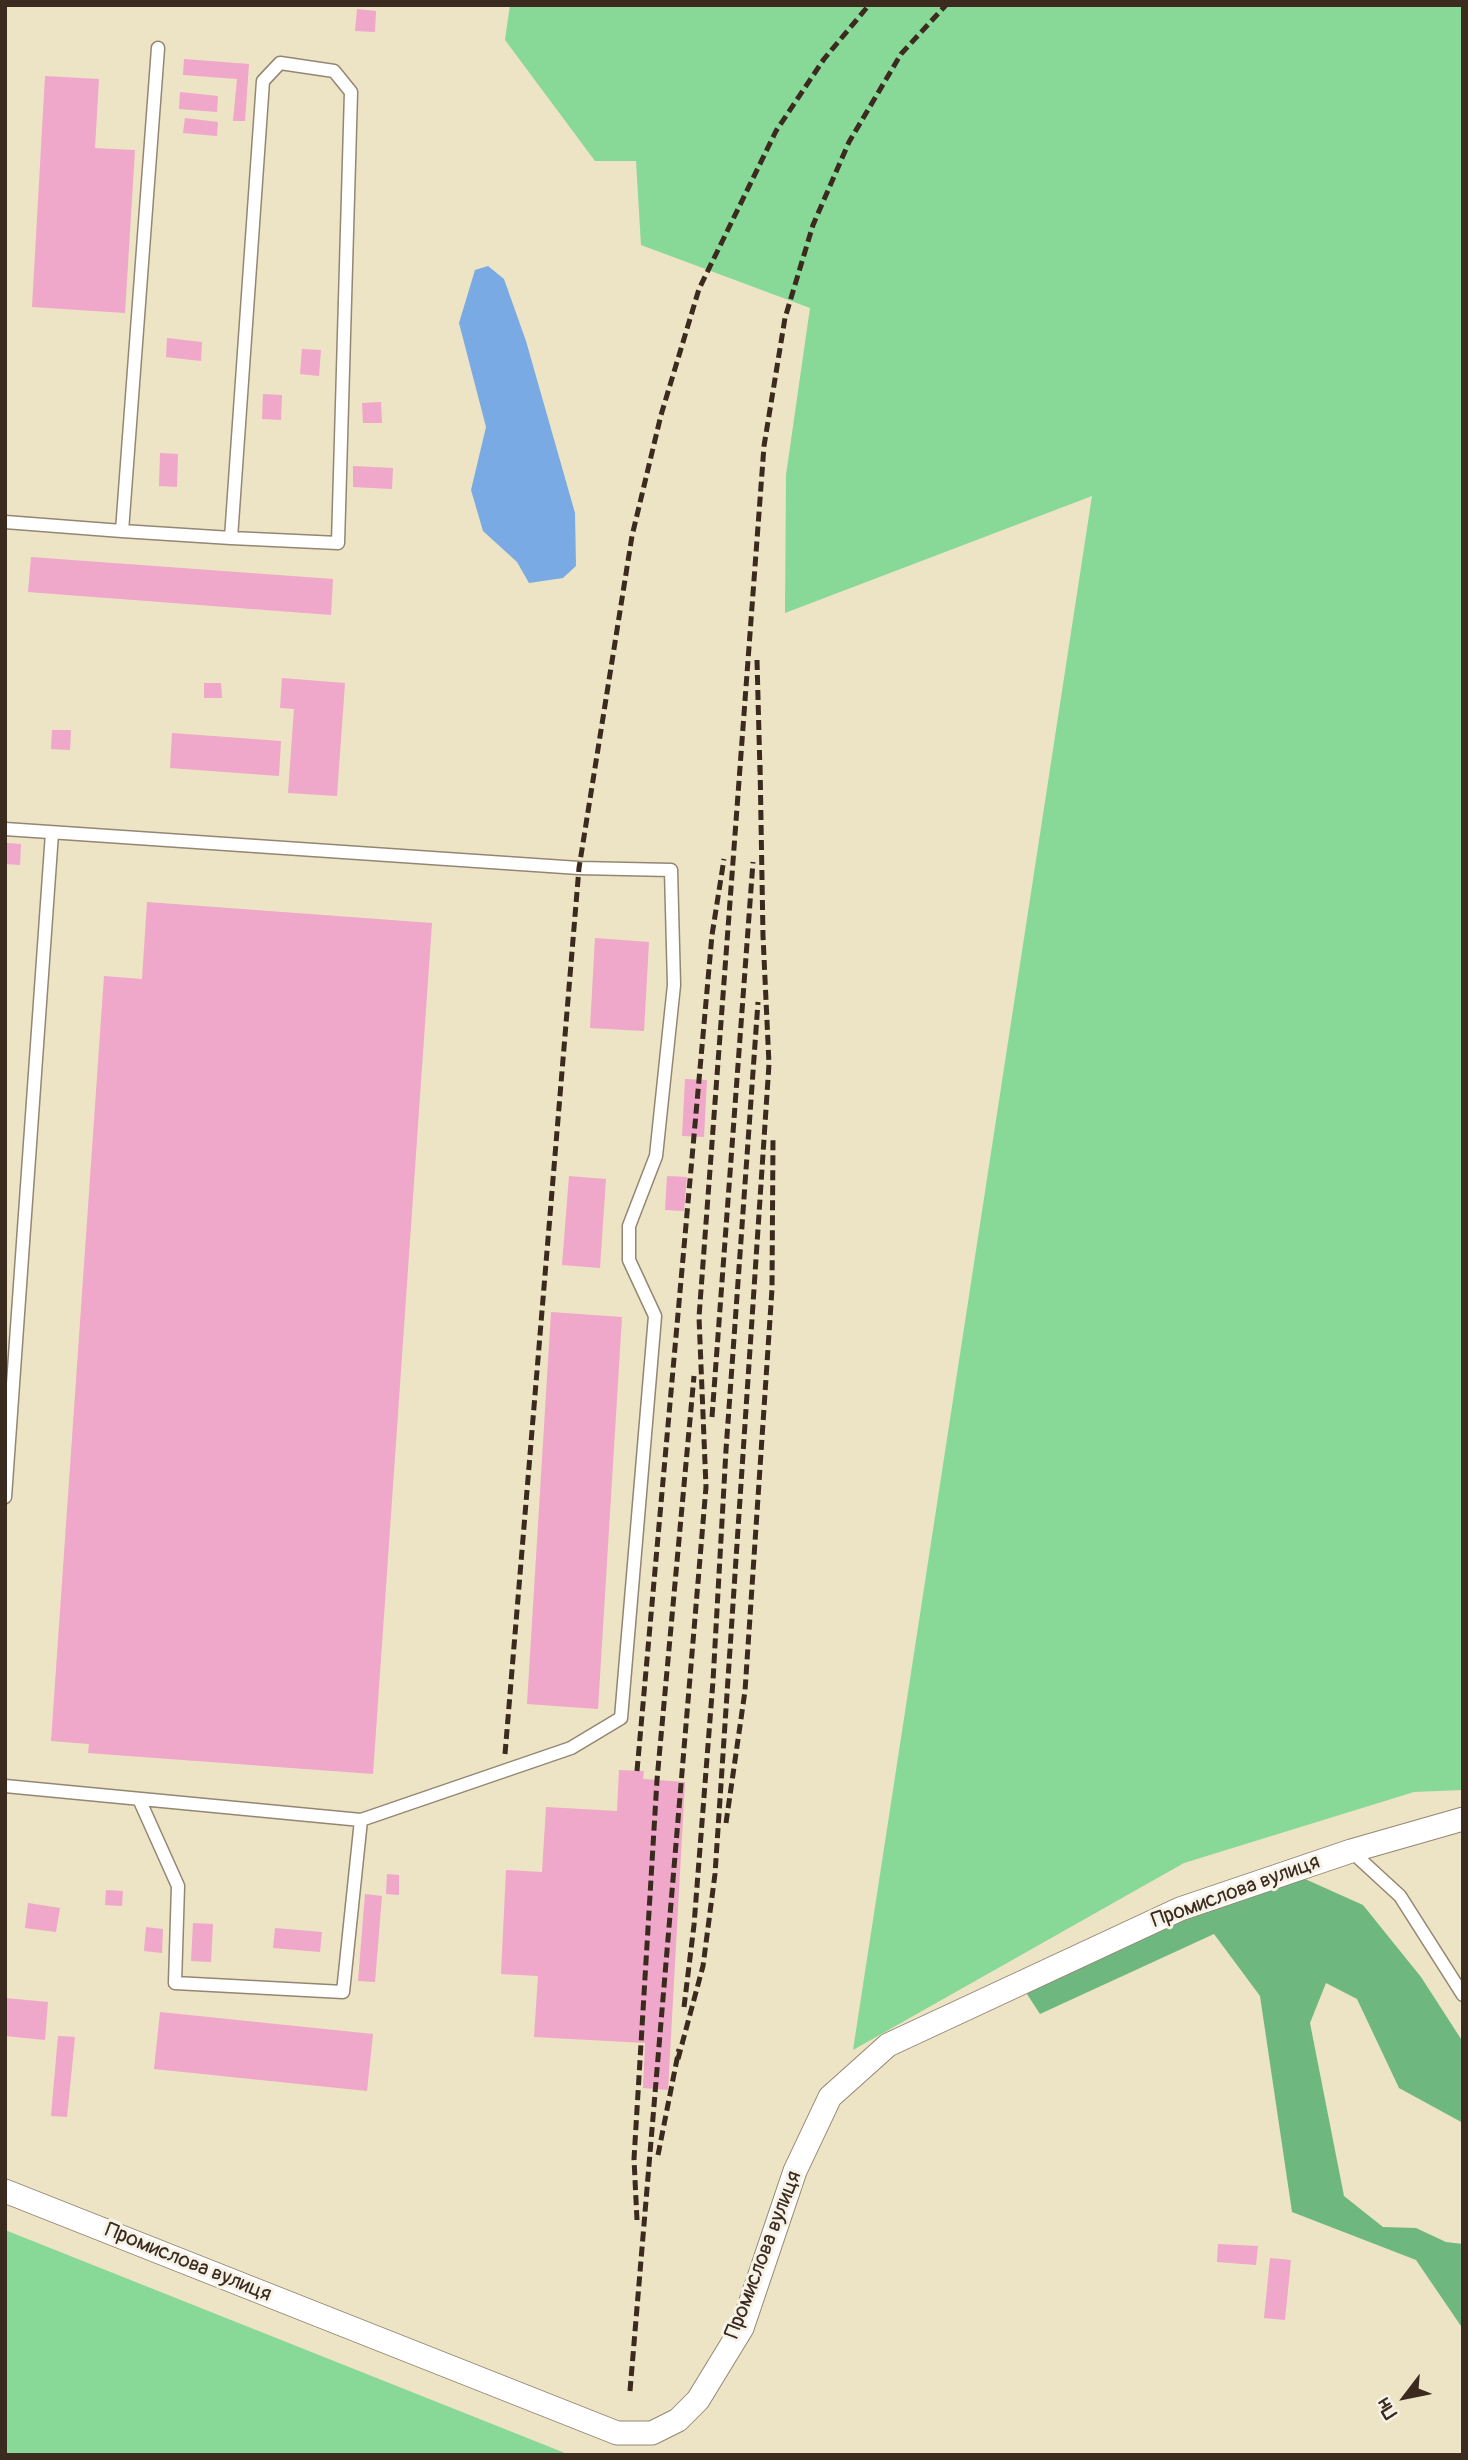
<!DOCTYPE html>
<html>
<head>
<meta charset="utf-8">
<style>
	body { margin:0 }
	#map { position:relative; width:1468px; height:2460px; overflow:hidden; background:#ede3c5; font-family:Pangolin,sans-serif }
	canvas { display:block }
	.frame { position:absolute; inset:0; border:7px solid #3b2a1e; pointer-events:none }
	.north { position:absolute; left:1370px; top:2362px; width:70px; height:70px; -webkit-text-stroke:5px #f7f3e8; paint-order:stroke; rotate:238deg; font-size:19px; font-weight:700; line-height:28px; text-align:center; color:#3b2a1e }
	.north::after { content:''; display:block; margin:auto; width:24px; height:32px; background:#3b2a1e; clip-path:polygon(50% 0,100% 100%,50% 72%,0 100%) }
</style>
</head>
<body>
<div id="map">
<canvas width="1468" height="2460"></canvas>
<div class="frame"></div>
<div class="north">Пн</div>
</div>
<script>
const ctx = document.querySelector('canvas').getContext('2d');
ctx.lineJoin = 'round';
function fillPath(path, color) { ctx.fillStyle = color; ctx.fill(path, 'evenodd'); }
const shape = rows => new Path2D(rows.map(r => 'M' + r).join(''));
function trace(path, color, width, dash) { ctx.strokeStyle = color; ctx.lineWidth = width; ctx.lineCap = dash ? 'butt' : 'round'; ctx.setLineDash(dash || []); ctx.stroke(path); }
function write(font, color, halo, rows, align = 'center') {
  ctx.font = font + ' Pangolin,sans-serif'; ctx.lineWidth = 6; ctx.setLineDash([]); ctx.textBaseline = 'middle'; ctx.strokeStyle = halo; ctx.fillStyle = color; for (const [text, x, y, turn = 0] of rows) {
    ctx.save(); ctx.translate(x, y); ctx.rotate((+turn || 0) * Math.PI / 180); ctx.textAlign = isNaN(turn) ? turn : align; if (halo) ctx.strokeText(text, 0, 0); ctx.fillText(text, 0, 0); ctx.restore();
  }
}
fillPath(shape([
	[510,5,1463,5,1463,1790,1414,1792,1184,1863,853,2050,1092,496,785,613,786,475,810,308,641,245,636,161,595,161,505,40],
	[5,2230,570,2455,5,2455]
]), '#88d898');
fillPath(shape([
	[1305,1879,1363,1905,1421,1977,1463,2042,1463,2123,1399,2088,1357,1999,1326,1983,1310,2023,1344,2196,1383,2227,1416,2228,1446,2242,1463,2244,1463,2329,1416,2260,1292,2212,1260,1996,1214,1934,1040,2014,1025,1991,1196,1914]
]), '#6eb880');
fillPath(shape([
	[488,266,504,279,526,341,575,513,576,566,563,578,529,583,517,562,483,531,471,490,486,427,459,323,475,270]
]), '#7aaae4');
fillPath(shape([
	[357,9,376,11,375,32,355,31],
	[184,59,249,64,245,121,233,121,237,79,183,75],
	[45,76,99,79,95,148,135,150,125,313,32,307],
	[180,92,218,96,217,112,179,109],
	[185,118,218,122,217,136,183,133],
	[167,338,202,342,201,361,166,357],
	[302,349,321,350,319,376,300,374],
	[263,394,282,395,281,420,262,419],
	[381,402,382,423,363,423,362,403],
	[160,453,178,454,177,487,159,486],
	[353,466,393,468,392,489,353,487],
	[31,557,333,579,331,615,28,592],
	[282,678,345,683,337,796,288,793,294,709,280,708],
	[204,683,221,683,222,698,204,698],
	[52,730,71,730,70,750,51,749],
	[172,733,281,741,279,776,170,768],
	[7,843,21,844,20,865,5,864],
	[147,902,432,923,373,1774,88,1753,89,1744,51,1741,104,976,142,979],
	[595,938,649,942,644,1031,590,1028],
	[685,1079,707,1080,704,1137,682,1136],
	[569,1176,606,1179,600,1268,562,1265],
	[667,1176,687,1177,684,1211,665,1210],
	[551,1312,622,1317,598,1709,527,1704],
	[619,1770,644,1771,643,1779,685,1782,668,2090,643,2088,645,2043,534,2037,538,1976,501,1974,506,1870,542,1872,546,1807,617,1811],
	[387,1874,399,1875,399,1895,386,1894],
	[106,1890,123,1891,122,1906,105,1905],
	[365,1894,382,1896,375,1982,358,1981],
	[28,1903,60,1908,56,1932,25,1928],
	[193,1923,213,1924,211,1962,191,1961],
	[146,1927,163,1929,162,1953,144,1951],
	[275,1928,322,1932,320,1952,273,1948],
	[5,1998,48,2002,45,2040,5,2036],
	[160,2012,373,2034,367,2091,154,2069],
	[58,2036,75,2037,67,2117,51,2116],
	[1218,2244,1258,2246,1256,2265,1217,2262],
	[1270,2258,1291,2260,1285,2320,1264,2318]
]), '#efa7ca');
const lane = shape([
	[5,522,122,531,231,538,338,543,351,92,334,71,280,63,263,81,231,538],
	[122,531,158,48],
	[5,829,579,868,671,870,674,985,656,1156,629,1226,629,1260,655,1316,621,1718,571,1748,361,1820,5,1786],
	[5,1497,52,833],
	[139,1799,178,1886,175,1983,343,1992,361,1820],
	[1351,1851,1400,1896,1463,1995]
]);
const street = shape([
	[5,2191,617,2433,652,2433,678,2420,698,2400,742,2328,795,2171,830,2097,888,2045,1180,1909,1351,1851,1463,1819]
]);
trace(lane, '#948672', 15);
trace(street, '#948672', 25);
trace(lane, '#fff', 12);
trace(street, '#fff', 23);
trace(shape([
	[757,660,760,772],
	[712,1417,753,862],
	[505,1754,579,868,632,536,661,415,699,289,776,131,824,59,869,5],
	[637,1771,712,935,724,859],
	[726,1823,745,1691,772,1289,773,1139],
	[684,2007,694,1925,713,1681,726,1450,758,1002],
	[678,2059,703,1966,715,1874,769,1064,763,936,760,763],
	[658,2155,679,2049],
	[637,2220,634,2159,657,1780,694,1376],
	[630,2391,706,1487,699,1317,764,446,785,318,813,225,849,142,901,54,946,5]
]), '#3b2a1e', 5, [10, 5]);
write('21px', '#3b2a1e', '#f7f3e8', [
	["Промислова вулиця",1236,1892,-20],
	["Промислова вулиця",764,2255,-69],
	["Промислова вулиця",188,2263,22]
]);
</script>
</body>
</html>
